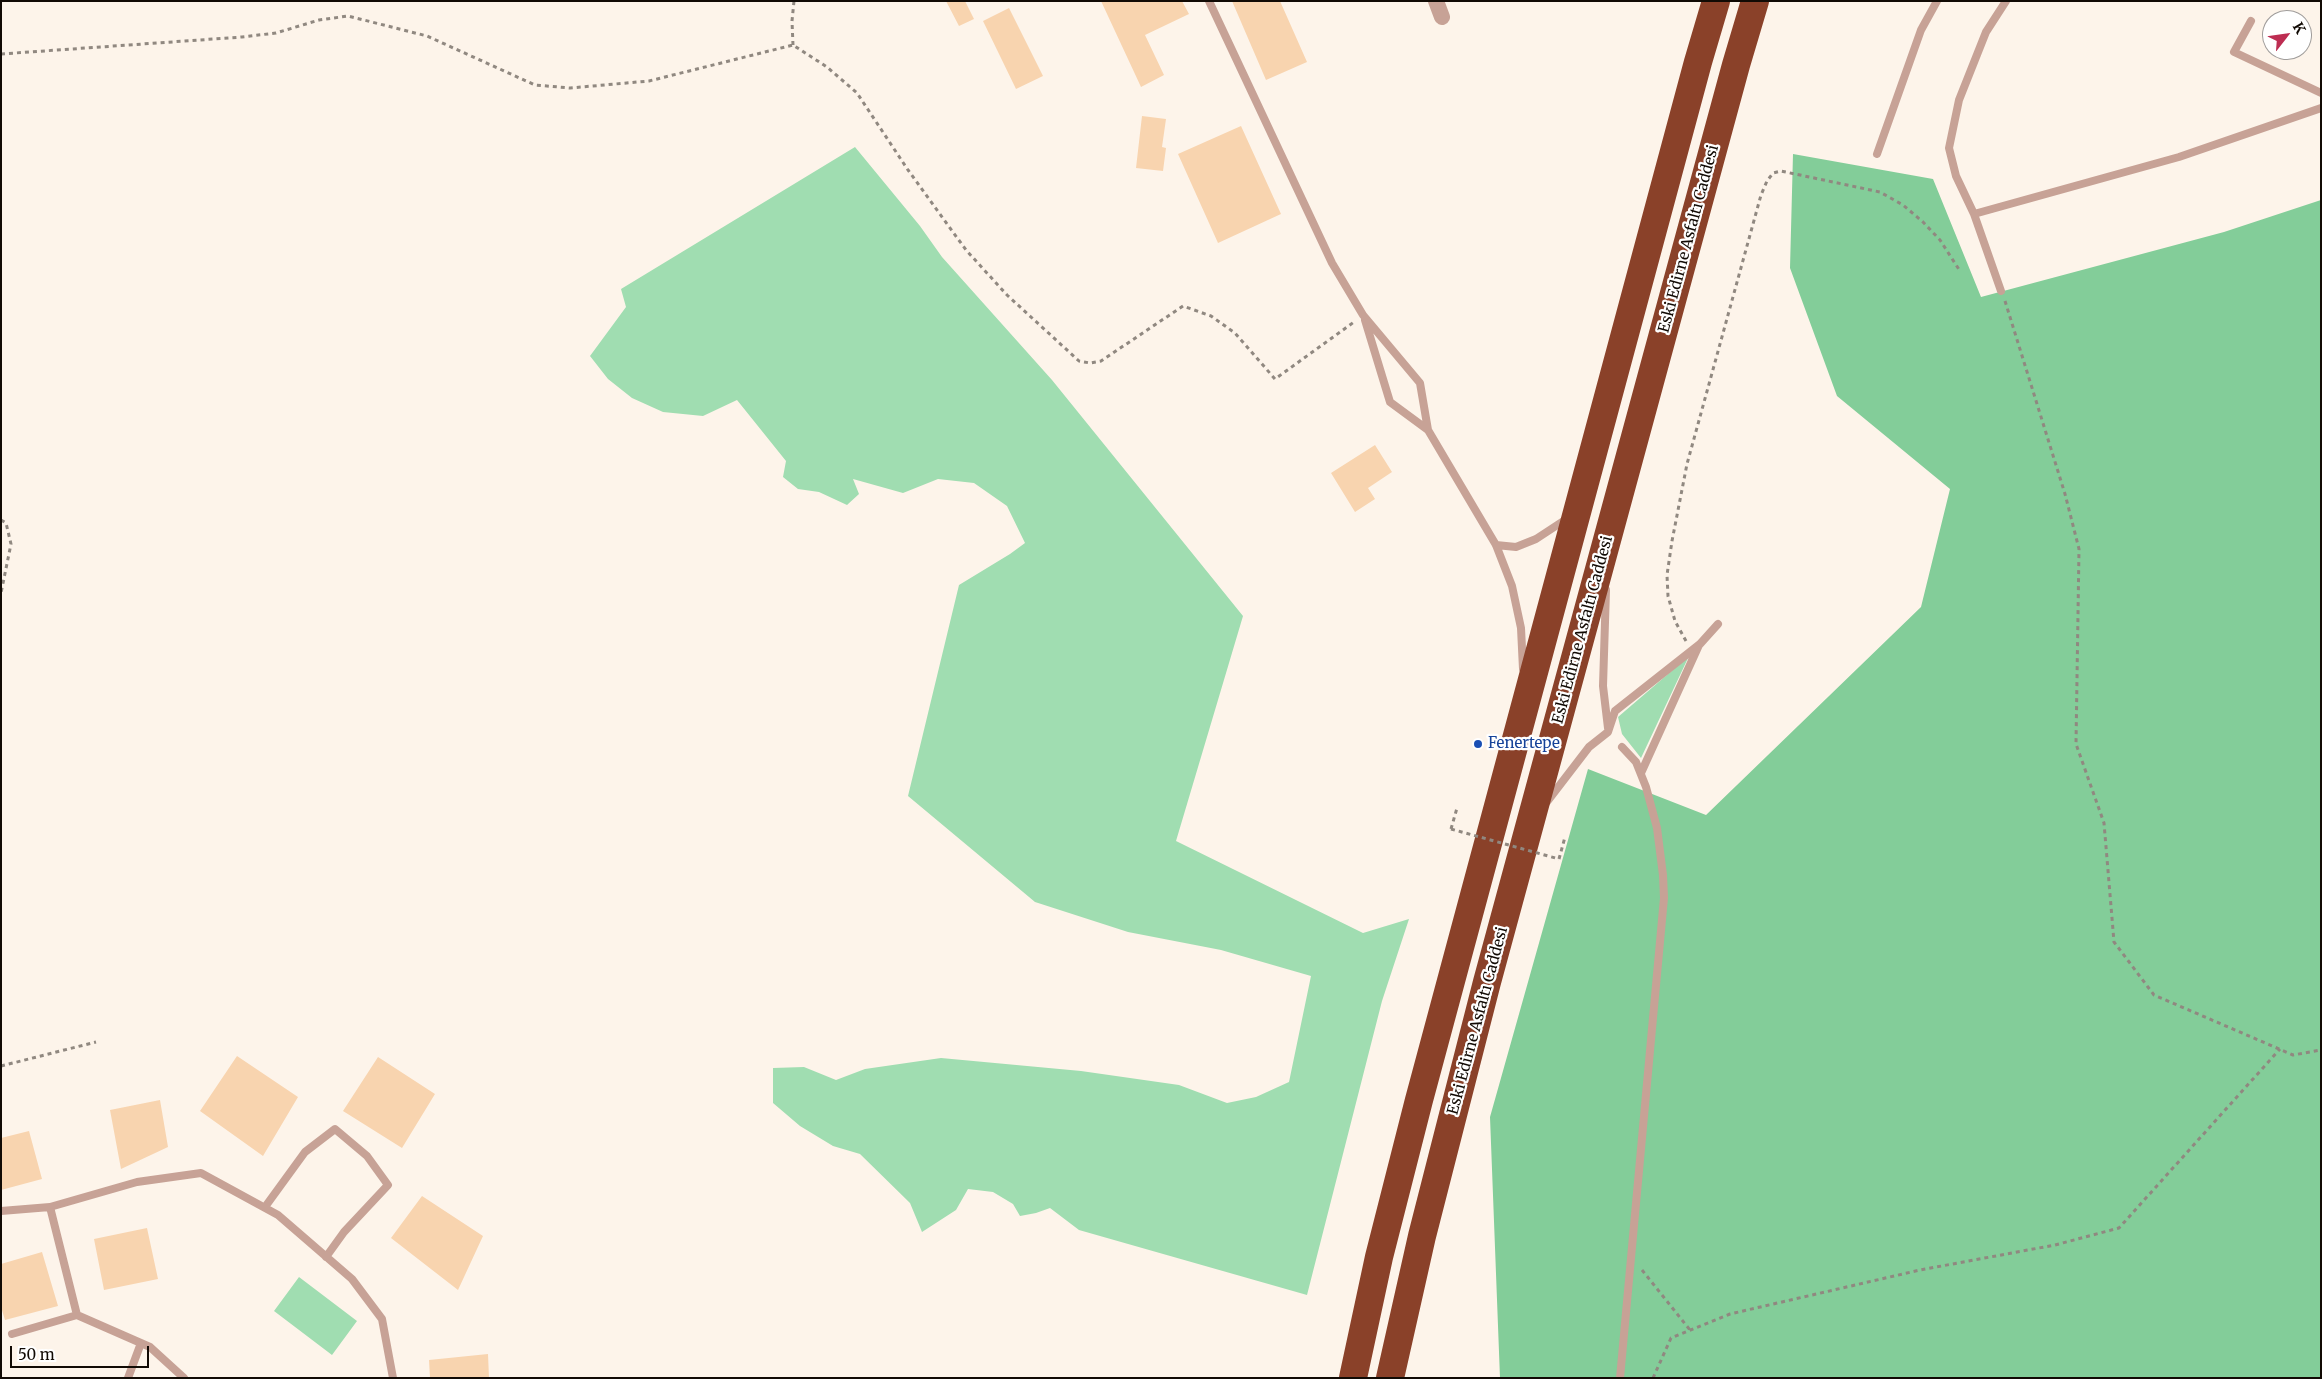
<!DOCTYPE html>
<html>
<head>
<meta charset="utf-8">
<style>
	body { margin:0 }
	#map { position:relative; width:2322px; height:1379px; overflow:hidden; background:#fdf4ea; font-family:Merriweather,serif }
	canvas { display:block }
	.frame { position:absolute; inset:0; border:2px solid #110a04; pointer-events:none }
	.north { position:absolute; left:2262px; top:10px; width:50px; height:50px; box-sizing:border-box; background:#fff; border:1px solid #a09d9b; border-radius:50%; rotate:60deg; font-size:14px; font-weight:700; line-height:20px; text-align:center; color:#110a04 }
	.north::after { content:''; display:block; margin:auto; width:18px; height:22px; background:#bd2d52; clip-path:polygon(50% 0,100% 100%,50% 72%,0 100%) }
	.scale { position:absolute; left:10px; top:1346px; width:139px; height:22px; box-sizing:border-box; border:2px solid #110a04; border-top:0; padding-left:6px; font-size:15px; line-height:18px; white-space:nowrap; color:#110a04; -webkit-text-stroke:4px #fff; paint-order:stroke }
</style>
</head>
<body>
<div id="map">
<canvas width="2322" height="1379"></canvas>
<div class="frame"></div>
<div class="north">K</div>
<div class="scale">50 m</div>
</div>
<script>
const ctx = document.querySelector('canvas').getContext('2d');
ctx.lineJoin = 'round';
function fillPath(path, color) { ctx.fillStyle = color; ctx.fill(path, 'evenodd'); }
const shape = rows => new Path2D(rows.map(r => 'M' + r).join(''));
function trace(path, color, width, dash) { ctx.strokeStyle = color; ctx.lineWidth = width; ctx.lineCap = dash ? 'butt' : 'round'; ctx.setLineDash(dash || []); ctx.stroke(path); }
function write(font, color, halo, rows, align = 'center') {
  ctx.font = font + ' Merriweather,serif'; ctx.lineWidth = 4.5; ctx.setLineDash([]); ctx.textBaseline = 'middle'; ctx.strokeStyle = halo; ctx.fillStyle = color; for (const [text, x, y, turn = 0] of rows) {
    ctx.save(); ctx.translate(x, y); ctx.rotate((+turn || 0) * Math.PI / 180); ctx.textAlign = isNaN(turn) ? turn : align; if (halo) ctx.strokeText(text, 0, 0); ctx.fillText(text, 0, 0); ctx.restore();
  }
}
fillPath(shape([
	[855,147,920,226,942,257,1052,380,1243,616,1176,841,1363,933,1409,919,1382,1001,1307,1295,1079,1230,1050,1208,1036,1213,1020,1216,1013,1204,993,1192,968,1189,956,1210,922,1232,910,1203,860,1154,833,1146,800,1126,773,1103,773,1068,804,1067,836,1080,865,1069,941,1058,1081,1071,1179,1085,1227,1103,1256,1097,1289,1082,1311,976,1221,950,1128,932,1035,902,908,796,959,585,1010,554,1025,543,1007,506,974,483,938,479,903,493,853,479,859,494,847,505,819,492,798,489,783,477,786,461,737,400,703,416,663,412,632,398,608,379,590,356,626,307,621,289],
	[1689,656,1641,758,1622,734,1618,717],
	[299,1277,357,1321,332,1355,274,1311]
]), '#a0ddb1');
fillPath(shape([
	[1793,154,1933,179,1981,297,2224,232,2321,200,2321,1378,1500,1378,1490,1117,1588,769,1706,815,1921,607,1950,489,1837,396,1790,268]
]), '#83cd99');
fillPath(shape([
	[946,1,965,1,974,19,959,26],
	[1101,1,1182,1,1189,14,1145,35,1164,75,1141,87],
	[1232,1,1280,1,1307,62,1266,80],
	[1009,8,1043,76,1016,89,983,21],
	[1142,116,1166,119,1162,147,1166,148,1163,171,1136,168],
	[1241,126,1281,214,1218,243,1178,154],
	[1375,445,1392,472,1368,488,1375,499,1355,512,1331,473],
	[237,1056,298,1097,263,1156,200,1111],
	[378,1057,435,1094,402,1148,343,1111],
	[160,1100,168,1147,121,1169,110,1110],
	[29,1131,42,1179,1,1190,1,1138],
	[422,1196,483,1236,458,1290,391,1238],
	[147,1228,158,1279,104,1290,94,1239],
	[42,1252,58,1306,5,1320,1,1307,1,1264],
	[488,1354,489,1378,430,1378,429,1360]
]), '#f8d4af');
trace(shape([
	[793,45,792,21,794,1],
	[1,54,242,37,276,33,319,20,348,16,427,36,535,85,570,88,649,81,793,45,827,67,857,93,908,170,966,250,1007,295,1079,361,1090,363,1101,361,1183,306,1211,316,1235,333,1275,379,1354,322],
	[2005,301,2065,494,2079,549,2076,744,2104,823,2114,942,2154,995,2293,1055,2321,1050],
	[1,520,6,523,11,544,1,593],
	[1686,641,1675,621,1668,596,1667,575,1672,541,1687,464,1761,195,1767,181,1773,173,1781,171,1880,192,1903,205,1923,222,1940,240,1960,271],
	[1451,829,1457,808],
	[1559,859,1565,837],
	[1,1066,96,1042],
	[1642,1270,1690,1330],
	[1653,1378,1671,1338,1730,1314,1920,1270,2055,1245,2119,1228,2280,1049]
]), '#908880', 3, [4, 4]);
trace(shape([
	[1209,1,1332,263,1363,315,1420,383,1428,430,1496,545,1512,586,1521,628,1523,669],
	[2251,21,2234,52,2321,93],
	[1877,154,1921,30,1937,1],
	[1974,214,2179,157,2321,108],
	[2001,291,1974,214,1956,176,1949,148,1959,100,1986,32,2006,1],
	[1365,320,1390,402,1428,430],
	[1496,545,1516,547,1536,539,1568,518],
	[1606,590,1603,686,1608,728],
	[1641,773,1699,645],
	[1546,803,1589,747,1608,732,1615,711,1700,644,1718,624],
	[265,1207,305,1152,335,1129,367,1156,388,1185,344,1232,326,1257],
	[1,1211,50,1207],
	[12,1334,77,1315],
	[128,1378,141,1343],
	[184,1378,150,1347,77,1315,50,1207,137,1182,201,1173,278,1215,352,1279,382,1319,393,1378],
	[1620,1378,1664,898,1663,875,1657,828,1646,787,1636,762,1622,747]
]), '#c7a296', 8);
trace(shape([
	[1436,1,1442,17]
]), '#c7a296', 16);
trace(shape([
	[1353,1378,1379,1257,1419,1100,1698,62,1716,1],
	[1390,1378,1422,1236,1487,982,1736,65,1755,1]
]), '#8a4129', 28);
trace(shape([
	[1451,829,1559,859]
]), '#908880', 3, [4, 4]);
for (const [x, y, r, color] of [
	[1478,744,5,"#1a4fb4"]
]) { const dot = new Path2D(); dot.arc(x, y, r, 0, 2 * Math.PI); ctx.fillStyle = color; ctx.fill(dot); trace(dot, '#fff', 2); }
write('15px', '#110a04', '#fff', [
	["Eski Edirne Asfaltı Caddesi",1689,239,-75],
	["Eski Edirne Asfaltı Caddesi",1583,630,-75],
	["Eski Edirne Asfaltı Caddesi",1478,1021,-75]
]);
write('15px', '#164399', '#fff', [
	["Fenertepe",1488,744]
], 'left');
</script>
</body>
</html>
